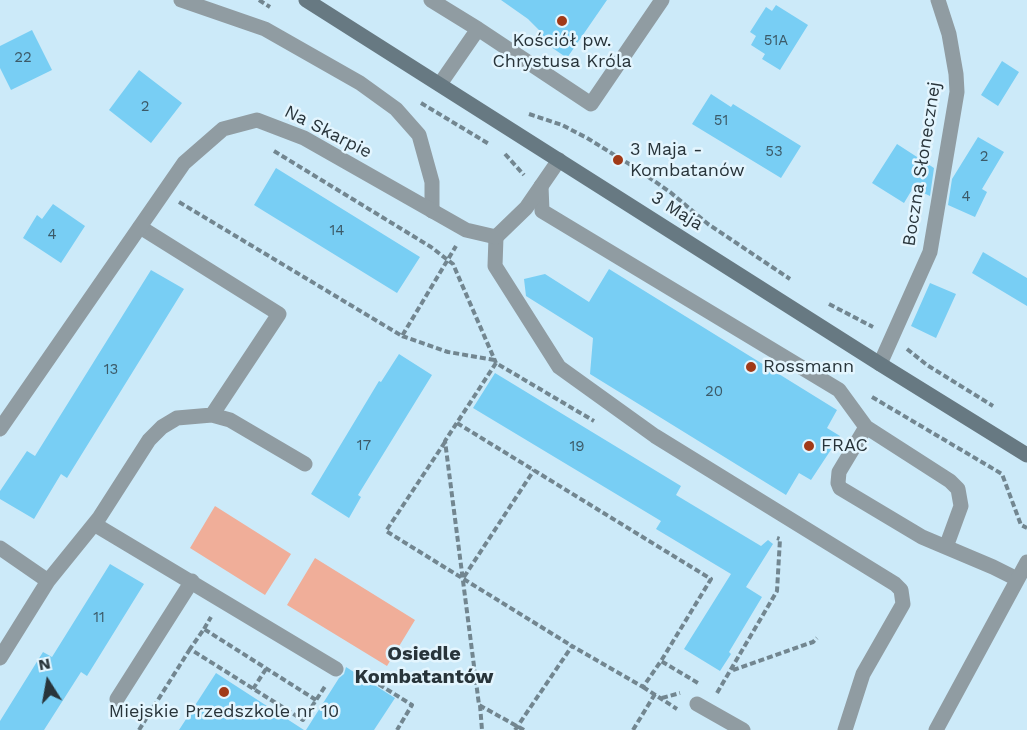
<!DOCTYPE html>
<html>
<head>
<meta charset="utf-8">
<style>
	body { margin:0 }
	#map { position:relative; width:1027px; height:730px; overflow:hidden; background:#cceaf9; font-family:"Work Sans",sans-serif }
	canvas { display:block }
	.north { position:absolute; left:18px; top:652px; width:60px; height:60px; -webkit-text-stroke:4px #e3f5fe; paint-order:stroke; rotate:349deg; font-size:16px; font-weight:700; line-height:24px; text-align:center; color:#28343a }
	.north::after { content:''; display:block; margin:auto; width:21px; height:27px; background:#28343a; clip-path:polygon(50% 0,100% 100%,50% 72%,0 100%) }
</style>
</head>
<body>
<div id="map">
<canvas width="1027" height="730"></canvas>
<div class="north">N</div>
</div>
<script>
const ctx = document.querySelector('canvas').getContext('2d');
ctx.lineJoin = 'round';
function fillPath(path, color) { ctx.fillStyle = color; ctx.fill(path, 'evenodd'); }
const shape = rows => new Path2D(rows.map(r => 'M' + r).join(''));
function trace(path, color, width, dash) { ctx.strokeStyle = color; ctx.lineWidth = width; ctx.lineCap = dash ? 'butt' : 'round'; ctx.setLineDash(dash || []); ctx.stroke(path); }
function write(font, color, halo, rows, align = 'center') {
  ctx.font = font + ' "Work Sans",sans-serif'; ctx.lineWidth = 5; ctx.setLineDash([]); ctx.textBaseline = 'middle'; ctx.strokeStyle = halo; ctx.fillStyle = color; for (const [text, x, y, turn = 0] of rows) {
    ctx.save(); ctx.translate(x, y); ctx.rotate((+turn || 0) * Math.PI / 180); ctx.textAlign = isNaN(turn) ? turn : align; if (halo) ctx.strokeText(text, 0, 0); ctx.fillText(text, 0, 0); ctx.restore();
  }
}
fillPath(shape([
	[215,506,291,554,265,595,190,548],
	[315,558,415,620,387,666,287,605]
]), '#f0ae99');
fillPath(shape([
	[501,0,607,0,567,58,541,40,543,34,528,19],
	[776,5,808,25,780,70,762,59,765,54,751,45,756,36,750,32,766,7,772,11],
	[32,30,52,70,11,90,0,68,0,46],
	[1002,61,1019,72,998,106,981,95],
	[139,70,182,103,151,143,109,110],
	[711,94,731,107,733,104,801,146,781,178,692,124],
	[978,137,1004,152,982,189,987,192,975,217,948,205,952,179],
	[897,144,934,168,930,196,913,188,904,203,872,183],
	[276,168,420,257,397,293,254,205],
	[53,204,85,226,61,263,23,238,37,215,42,219],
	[983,252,1027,278,1027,306,972,273],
	[609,269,837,410,827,428,840,436,811,480,799,473,786,495,590,374,593,338,526,296,524,279,545,274,589,302],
	[151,270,184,289,67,478,61,474,34,519,0,499,0,491,27,451,35,456],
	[930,283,956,294,936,338,911,326],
	[399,354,432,375,358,495,361,497,349,518,311,494,379,381,381,382],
	[495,373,681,486,676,495,761,546,768,540,773,544,746,587,762,597,729,652,731,654,720,671,684,649,731,574,656,529,661,521,473,408],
	[110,564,144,584,87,676,81,672,44,730,0,730,0,721,43,652,52,657],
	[346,667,395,698,374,730,306,730,339,678,344,674],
	[216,673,304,730,179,730]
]), '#78cef4');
trace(shape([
	[259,0,270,7],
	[421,103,489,144],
	[529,114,562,125,587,138,634,167,670,192,708,224,790,279],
	[274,151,431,247,453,264,496,363],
	[505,154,524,175],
	[179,202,402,336,456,246],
	[829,304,873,327],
	[402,336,448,352,495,360],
	[907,349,927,365,993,406],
	[872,397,1002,474,1021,525,1027,528],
	[457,423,711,579,661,661],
	[445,442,386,531,572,646],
	[464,577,534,470],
	[204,629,211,617],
	[356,670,412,705,397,730],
	[733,670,813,642,817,638],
	[643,687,677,709],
	[253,689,266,669],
	[717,693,777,591,780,539,777,538],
	[662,698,680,693],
	[316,700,204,629,190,649,303,720,326,685],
	[480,705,482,730],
	[139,730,190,649],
	[515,730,572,646,643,687,661,661,698,683],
	[524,730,479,705,445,441,496,363,594,421],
	[633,730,655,694]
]), '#728690', 4, [6, 3]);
trace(shape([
	[181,0,265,29,360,83,396,109,419,135,432,182,432,211],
	[431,0,478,29,440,84],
	[478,29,591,104,662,0],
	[541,186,542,211,839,390,866,427,950,481,958,489,961,506,946,547],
	[140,227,279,314,212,415],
	[496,237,495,266,559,367,655,436,895,584,901,590,903,604,863,674,845,730],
	[866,427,839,472,838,483,840,488,922,537,993,567,1017,579],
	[94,524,336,669],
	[0,548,48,581,99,518,149,440,162,427,177,418,212,415,230,420,305,464],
	[0,658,48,581],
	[117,699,192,581],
	[697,704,743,730]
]), '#909ca2', 15);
trace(shape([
	[880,364,930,252,957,92,956,74,949,34,938,0],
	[0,429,184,163,223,129,257,120,304,138,466,230,496,237,526,208,559,160],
	[936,730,1027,562]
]), '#909ca2', 15);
trace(shape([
	[306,0,880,364,1027,455]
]), '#677982', 15);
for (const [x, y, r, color] of [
	[562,21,6,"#a13a18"],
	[618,160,6,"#a13a18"],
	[751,367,6,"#a13a18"],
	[809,446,6,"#a13a18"],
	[224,692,6,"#a13a18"]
]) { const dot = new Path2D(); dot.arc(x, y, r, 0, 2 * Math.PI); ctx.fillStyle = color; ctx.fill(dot); trace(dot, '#e3f5fe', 2); }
write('15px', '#3c5a68', null, [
	["51A",776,41],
	["22",23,58],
	["2",145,107],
	["51",721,121],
	["53",774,152],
	["2",984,157],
	["4",966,197],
	["14",337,231],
	["4",52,235],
	["13",111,370],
	["20",714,392],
	["17",364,446],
	["19",577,447],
	["11",99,618]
]);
write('18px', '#28343a', '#e3f5fe', [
	["Kościół pw.",562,41,"center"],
	["Chrystusa Króla",562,62,"center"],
	["3 Maja -",630,150],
	["Kombatanów",630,171],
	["Rossmann",763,367],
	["FRAC",821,446],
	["Miejskie Przedszkole nr 10",224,712,"center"]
], 'left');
write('18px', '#28343a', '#e3f5fe', [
	["Na Skarpie",328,132,27],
	["Boczna Słonecznej",922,164,-81],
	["3 Maja",677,211,32]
]);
write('bold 20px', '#28343a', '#e3f5fe', [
	["Osiedle",424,654],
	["Kombatantów",424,677]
]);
</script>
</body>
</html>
